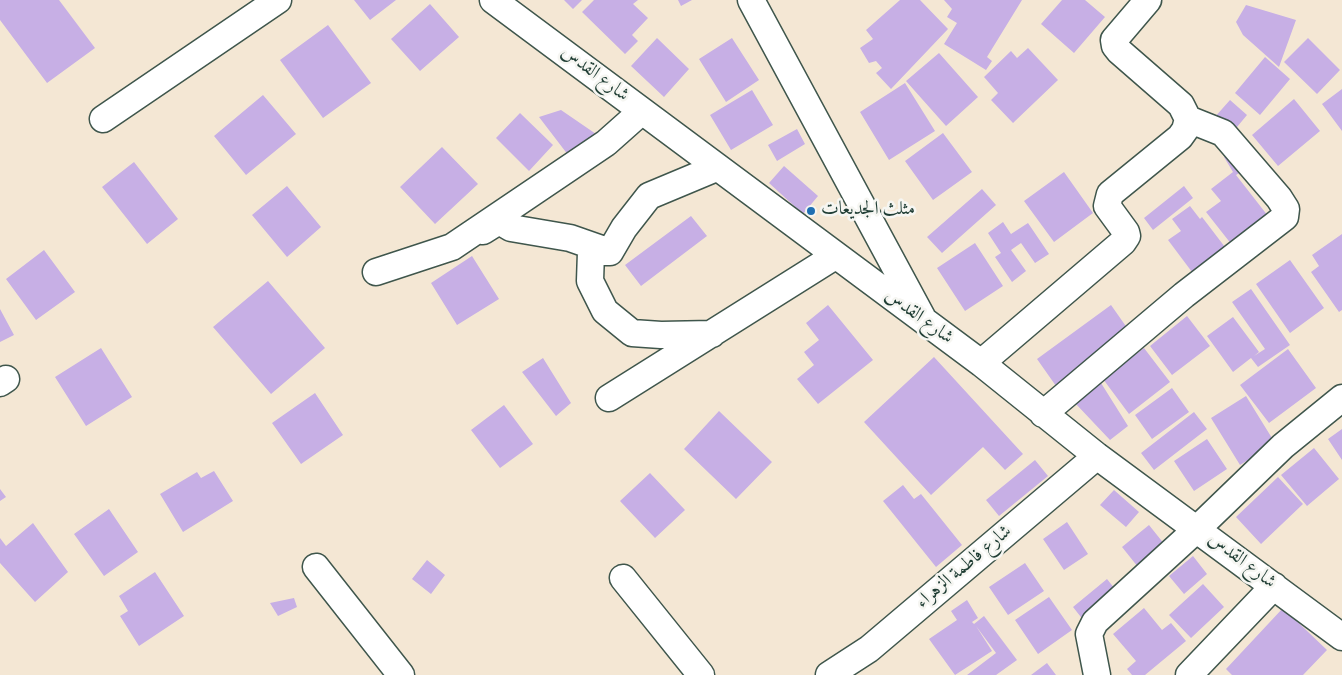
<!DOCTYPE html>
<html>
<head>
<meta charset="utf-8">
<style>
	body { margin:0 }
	canvas { display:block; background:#f4e7d4 }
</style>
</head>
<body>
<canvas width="1342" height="675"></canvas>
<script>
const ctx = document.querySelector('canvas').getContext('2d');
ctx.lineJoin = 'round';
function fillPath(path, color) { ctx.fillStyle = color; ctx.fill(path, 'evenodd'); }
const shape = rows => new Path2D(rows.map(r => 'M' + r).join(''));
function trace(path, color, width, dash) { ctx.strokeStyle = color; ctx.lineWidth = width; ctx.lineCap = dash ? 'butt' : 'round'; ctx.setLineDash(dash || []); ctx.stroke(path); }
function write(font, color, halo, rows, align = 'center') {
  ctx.font = font + ' "Sorts Mill Goudy",Amiri,serif'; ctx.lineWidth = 5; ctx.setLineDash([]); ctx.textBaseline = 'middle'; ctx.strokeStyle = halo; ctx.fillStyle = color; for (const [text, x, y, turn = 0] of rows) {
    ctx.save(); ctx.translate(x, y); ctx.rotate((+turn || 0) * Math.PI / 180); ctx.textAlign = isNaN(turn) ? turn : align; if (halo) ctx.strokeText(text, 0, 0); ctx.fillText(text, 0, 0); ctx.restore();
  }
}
fillPath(shape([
	[0,0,59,0,95,48,47,83,0,20],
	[354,0,396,0,370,20],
	[564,0,582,0,573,9],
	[594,0,638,0,633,4,648,18,632,35,638,41,625,54,582,12],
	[678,0,692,0,681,6],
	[900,0,920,0,948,29,891,89,876,73,882,68,876,61,869,63,860,48,873,39,866,30],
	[944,0,1022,0,987,57,992,61,986,70,944,44,957,23,947,17,952,9],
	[1062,0,1085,0,1105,17,1074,53,1041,24],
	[430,4,459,37,420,71,391,39],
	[1246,5,1296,20,1279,67,1243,35,1236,22],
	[328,25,371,83,323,118,280,60],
	[657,38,689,69,664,97,631,66],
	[732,38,759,80,726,102,699,59],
	[1308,38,1340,70,1317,94,1284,62],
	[1028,48,1058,80,1013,123,991,100,998,93,984,77,1011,51,1017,58],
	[939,53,978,97,946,126,906,81],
	[1265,57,1290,79,1260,115,1235,93],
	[905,83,935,131,889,160,860,112],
	[1342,89,1342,131,1322,104],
	[752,90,773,125,731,150,710,115],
	[263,95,296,134,246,175,214,136],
	[1294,99,1320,131,1278,166,1252,135],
	[1230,100,1247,115,1232,133,1214,118],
	[561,110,596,134,575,164,539,117],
	[520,113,553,145,529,171,496,138],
	[797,129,805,144,777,161,768,145],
	[943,133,972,172,933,200,905,161],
	[442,147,478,184,435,224,400,187],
	[1235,150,1247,168,1236,175,1268,216,1232,245,1206,212,1221,201,1211,189,1233,172,1224,157],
	[134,162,178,219,147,244,102,187],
	[784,166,818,196,803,214,769,183],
	[1064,172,1093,213,1054,242,1024,201],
	[287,186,321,227,287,257,252,215],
	[1184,186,1193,198,1153,230,1144,218],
	[982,189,996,205,942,253,927,237],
	[1190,206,1200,219,1202,217,1228,251,1195,276,1168,240,1181,231,1172,219],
	[691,216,707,236,641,286,625,265],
	[1003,222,1011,234,1028,223,1049,254,1035,263,1021,243,1011,250,1026,271,1012,282,995,257,1001,253,988,233],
	[1342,234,1342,310,1339,312,1311,272,1319,266,1312,255],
	[975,243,1003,286,965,311,937,268],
	[44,250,75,292,36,320,6,279],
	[472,256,499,299,457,325,431,283],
	[1290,260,1324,308,1290,333,1256,284],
	[268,281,325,348,271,394,213,327],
	[1251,289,1290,345,1258,367,1251,358,1233,372,1207,336,1233,317,1259,352,1254,356,1265,349,1232,302],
	[828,305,873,360,818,404,797,379,814,365,804,352,819,340,806,323],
	[1111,305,1130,332,1056,386,1037,359],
	[0,309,14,335,0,342],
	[1187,316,1210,346,1172,375,1150,346],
	[101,348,132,397,86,426,55,377],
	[1144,348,1170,382,1129,414,1103,379],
	[1288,349,1316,388,1269,423,1240,385],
	[934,357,1023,454,1005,470,983,447,931,495,864,422],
	[543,358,571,403,556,416,522,372],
	[1101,383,1128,426,1110,440,1075,403],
	[1172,388,1189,412,1152,439,1135,415],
	[315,393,343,435,301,464,272,423],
	[1246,396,1275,443,1240,465,1211,418],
	[504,405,533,444,500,468,471,430],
	[719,411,772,462,736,499,684,449],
	[1194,412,1207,429,1154,470,1141,453],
	[1342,429,1342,460,1328,439],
	[1207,439,1227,469,1194,491,1174,461],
	[1314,448,1339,479,1307,506,1281,475],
	[1035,460,1048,476,999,516,986,500],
	[214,471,233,501,183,532,160,494,197,472,201,478],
	[650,473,685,510,655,538,620,501],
	[1278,477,1303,504,1261,544,1236,517],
	[903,485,914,499,921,494,962,545,936,567,883,501],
	[0,489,6,497,0,501],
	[1114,490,1139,512,1126,527,1100,505],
	[109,509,138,552,104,576,74,534],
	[1067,522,1088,554,1064,570,1043,539],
	[33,523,68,572,35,602,0,563,0,538,6,546],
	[1149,525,1165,545,1138,567,1122,547],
	[1193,556,1207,574,1184,594,1169,576],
	[427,560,445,575,431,594,412,579],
	[1025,563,1044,591,1008,615,989,587],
	[155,572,184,616,139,646,120,616,128,611,119,596],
	[1107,579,1119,594,1084,621,1073,607],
	[1203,584,1224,607,1191,638,1169,615],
	[1049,597,1072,630,1038,654,1015,620],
	[294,598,297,607,278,616,270,603],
	[967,600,978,618,972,622,974,624,984,616,1017,660,996,675,967,675,996,653,976,626,992,651,955,675,929,639,957,620,951,611],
	[1144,608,1162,630,1171,623,1186,641,1145,675,1132,675,1127,669,1136,661,1113,634],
	[1283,608,1327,650,1303,675,1232,675,1226,669],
	[1047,663,1056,675,1031,675]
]), '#c7afe5');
const minor = shape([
	[493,0,981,363,1097,456,1342,637],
	[751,0,922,317],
	[103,119,278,0],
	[483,231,499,221,511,228,570,238,610,252,624,228,649,196,716,168],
	[610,252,591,252,590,281,605,311,632,333,661,335,712,334],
	[376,272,452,247,606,143,642,111],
	[981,363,1123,242,1127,236,1126,232,1107,206,1110,194,1180,137,1185,130,1188,119,1181,105,1119,51,1115,46,1114,40,1148,0],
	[0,383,6,379],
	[609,398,835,256],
	[1043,414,1184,295,1285,217,1286,209,1279,198,1223,133,1188,119],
	[316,567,401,675],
	[623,578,701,675],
	[829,675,869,649,1097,456],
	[1097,675,1089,634,1095,622,1197,529,1283,446,1342,398],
	[1189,675,1274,586]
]);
trace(minor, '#3f564c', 29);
trace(minor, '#fff', 26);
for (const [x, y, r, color] of [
	[811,211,5,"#1f6fb2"]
]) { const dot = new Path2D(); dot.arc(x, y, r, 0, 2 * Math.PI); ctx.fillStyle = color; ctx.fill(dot); trace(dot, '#f6f6f2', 2); }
write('19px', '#1f3d34', '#f6f6f2', [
	["شارع القدس",594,75,37],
	["شارع القدس",918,318,36],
	["شارع القدس",1241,562,37],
	["شارع فاطمة الزهراء",965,568,-40]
]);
write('19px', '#1f3d34', '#f6f6f2', [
	["مثلث الجديعات",821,211]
], 'left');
</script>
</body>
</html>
